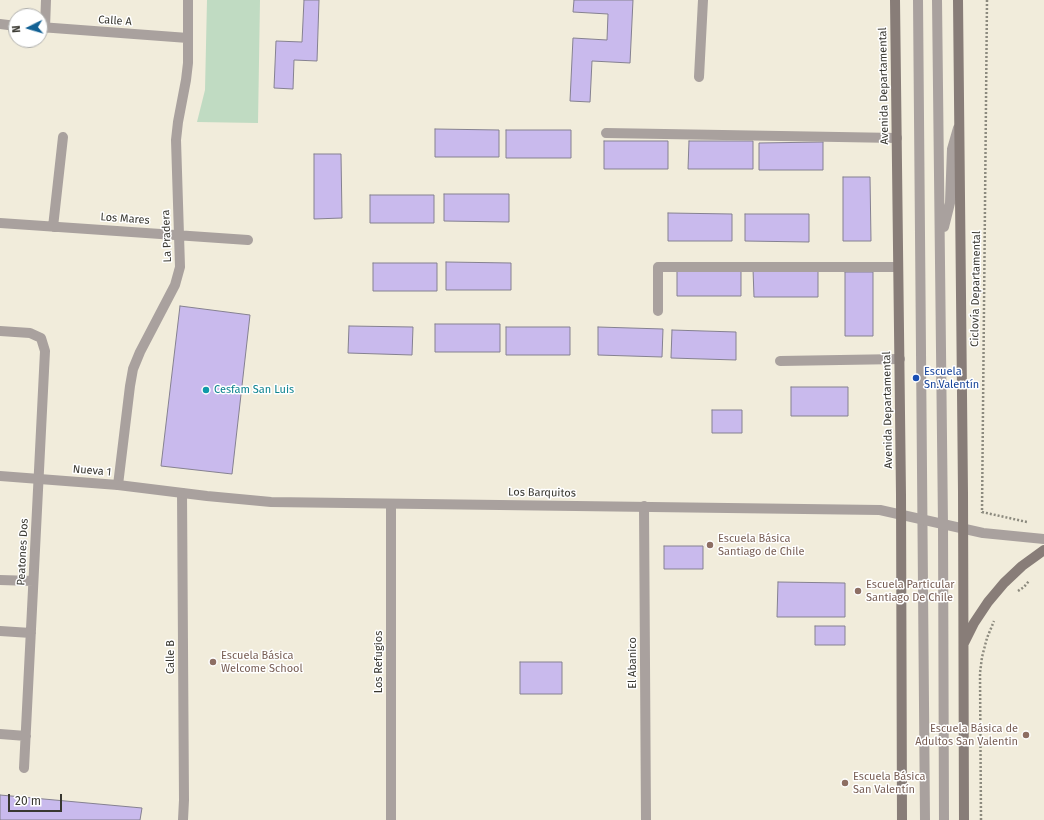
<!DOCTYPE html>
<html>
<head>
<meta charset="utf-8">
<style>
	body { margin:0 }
	#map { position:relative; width:1044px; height:820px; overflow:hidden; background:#f1ecdb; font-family:"Fira Sans",sans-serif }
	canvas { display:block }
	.north { position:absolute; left:8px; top:8px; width:40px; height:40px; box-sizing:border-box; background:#fff; border:1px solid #afafac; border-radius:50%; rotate:265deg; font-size:11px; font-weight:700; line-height:16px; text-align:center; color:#383730 }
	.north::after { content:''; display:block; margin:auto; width:14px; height:18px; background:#126194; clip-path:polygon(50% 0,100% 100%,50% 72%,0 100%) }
	.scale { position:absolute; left:8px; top:794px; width:54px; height:18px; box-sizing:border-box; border:2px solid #383730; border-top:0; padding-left:5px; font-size:12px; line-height:14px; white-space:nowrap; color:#383730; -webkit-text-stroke:3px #fff; paint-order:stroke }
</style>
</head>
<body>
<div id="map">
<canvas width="1044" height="820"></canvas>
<div class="north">N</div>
<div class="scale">20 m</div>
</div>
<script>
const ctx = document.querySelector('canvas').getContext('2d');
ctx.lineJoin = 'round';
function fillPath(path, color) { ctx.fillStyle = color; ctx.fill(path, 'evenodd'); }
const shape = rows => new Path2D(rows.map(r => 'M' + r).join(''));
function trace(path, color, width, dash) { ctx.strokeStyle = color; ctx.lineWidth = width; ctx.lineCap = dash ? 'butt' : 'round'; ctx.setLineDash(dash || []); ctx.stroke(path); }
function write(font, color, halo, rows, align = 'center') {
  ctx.font = font + ' "Fira Sans",sans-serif'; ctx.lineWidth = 3; ctx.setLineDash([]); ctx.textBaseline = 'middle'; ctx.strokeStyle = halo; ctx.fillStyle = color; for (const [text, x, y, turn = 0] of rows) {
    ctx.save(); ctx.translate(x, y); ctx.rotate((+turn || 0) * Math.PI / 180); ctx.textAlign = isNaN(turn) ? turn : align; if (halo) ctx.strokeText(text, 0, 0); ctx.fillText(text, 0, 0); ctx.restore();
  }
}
fillPath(shape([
	[207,0,260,0,258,123,197,122,205,90]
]), '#c0dbc2');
const building = shape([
	[304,0,319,0,317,61,294,60,293,89,274,88,276,41,302,42,304,0],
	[574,0,633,0,630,63,592,61,590,102,570,101,573,38,607,40,608,14,573,12,574,0],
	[435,129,499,130,499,157,435,157,435,129],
	[506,130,571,130,571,158,506,158,506,130],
	[604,141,668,141,668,169,604,169,604,141],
	[689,141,753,141,753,169,688,169,689,141],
	[823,142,823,170,759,170,759,143,823,142],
	[314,154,341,154,342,218,314,219,314,154],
	[843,177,870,177,871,241,843,241,843,177],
	[444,194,509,194,509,222,444,221,444,194],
	[370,195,434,195,434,223,370,223,370,195],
	[668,213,732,214,732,241,668,241,668,213],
	[745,214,809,214,809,242,745,241,745,214],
	[446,262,511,263,511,290,446,290,446,262],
	[373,263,437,263,437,291,373,291,373,263],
	[677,268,741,268,741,296,677,296,677,268],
	[753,269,818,269,818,297,754,297,753,269],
	[845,272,873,272,873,336,845,336,845,272],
	[180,306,250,315,232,474,161,466,180,306],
	[435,324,500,324,500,352,435,352,435,324],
	[349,326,413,327,412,355,348,353,349,326],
	[506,327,570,327,570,355,506,355,506,327],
	[598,327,663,329,662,357,598,355,598,327],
	[672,330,736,332,736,360,671,358,672,330],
	[791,387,848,387,848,416,791,416,791,387],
	[712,410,742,410,742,433,712,433,712,410],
	[664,546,703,546,703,569,664,569,664,546],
	[778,582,845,583,845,617,777,617,778,582],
	[815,626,845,626,845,645,815,645,815,626],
	[520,662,562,662,562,694,520,694,520,662],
	[0,795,142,808,140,820,0,820,0,795]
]);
fillPath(building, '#c9baed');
trace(building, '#858190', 1);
trace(shape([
	[987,0,982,512,1027,522],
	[1018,591,1024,587,1029,581],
	[981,820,980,673,982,657,987,638,994,621]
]), '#8c8a7e', 2.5, [2, 2]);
trace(shape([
	[918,0,925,820],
	[937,0,943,524,944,820],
	[699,77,703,0],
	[606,133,897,138],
	[944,227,950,203,952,149,958,128],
	[658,311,658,267,898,267],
	[780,361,900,359]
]), '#a9a19e', 10);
trace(shape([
	[0,24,16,26],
	[40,27,188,38],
	[45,28,46,0],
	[0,223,248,240],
	[53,227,63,137],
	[0,331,30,333,41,338,45,351,24,768],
	[118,485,130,386,133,369,140,352,175,285,180,267,176,140,178,122,186,80,188,63,188,0],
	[182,493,184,800,183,820],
	[391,504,391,820],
	[644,506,646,820],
	[0,580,33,581],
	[0,631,31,633],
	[0,734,26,736]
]), '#a9a19e', 10);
trace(shape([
	[0,476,118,485,207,496,271,502,880,510,983,533,1044,539]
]), '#a9a19e', 10);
trace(shape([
	[895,0,901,494,902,820],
	[958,0,963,492,964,820],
	[964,643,974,623,988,602,1004,583,1022,566,1044,550]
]), '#887d78', 10);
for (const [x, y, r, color] of [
	[916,378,4,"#1a4fb4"],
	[206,390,4,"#0f9aa8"],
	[710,545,4,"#8d6e63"],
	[858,591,4,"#8d6e63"],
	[213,662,4,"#8d6e63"],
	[1026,735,4,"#8d6e63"],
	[845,783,4,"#8d6e63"]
]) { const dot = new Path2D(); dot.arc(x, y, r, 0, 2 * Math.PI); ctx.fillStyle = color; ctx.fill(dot); trace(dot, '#fff', 1.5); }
write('11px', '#383730', '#fff', [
	["Calle A",115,21,4],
	["Avenida Departamental",884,86,-91],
	["Los Mares",125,219,4],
	["La Pradera",167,236,-92],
	["Ciclovía Departamental",976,289,-89],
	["Avenida Departamental",888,410,-91],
	["Nueva 1",92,471,5],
	["Los Barquitos",542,493,1],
	["Peatones Dos",23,552,-87],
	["Calle B",171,657,-90],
	["Los Refugios",379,662,-90],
	["El Abanico",633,663,-90]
]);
write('11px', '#164399', '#fff', [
	["Escuela",924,372],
	["Sn.Valentín",924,385]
], 'left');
write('11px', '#0d838f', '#fff', [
	["Cesfam San Luis",214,390]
], 'left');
write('11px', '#785e54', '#fff', [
	["Escuela Básica",718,539],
	["Santiago de Chile",718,552],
	["Escuela Particular",866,585],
	["Santiago De Chile",866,598],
	["Escuela Básica",221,656],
	["Welcome School",221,669],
	["Escuela Básica de",1018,729,"right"],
	["Adultos San Valentin",1018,742,"right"],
	["Escuela Básica",853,777],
	["San Valentín",853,790]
], 'left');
</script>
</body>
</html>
